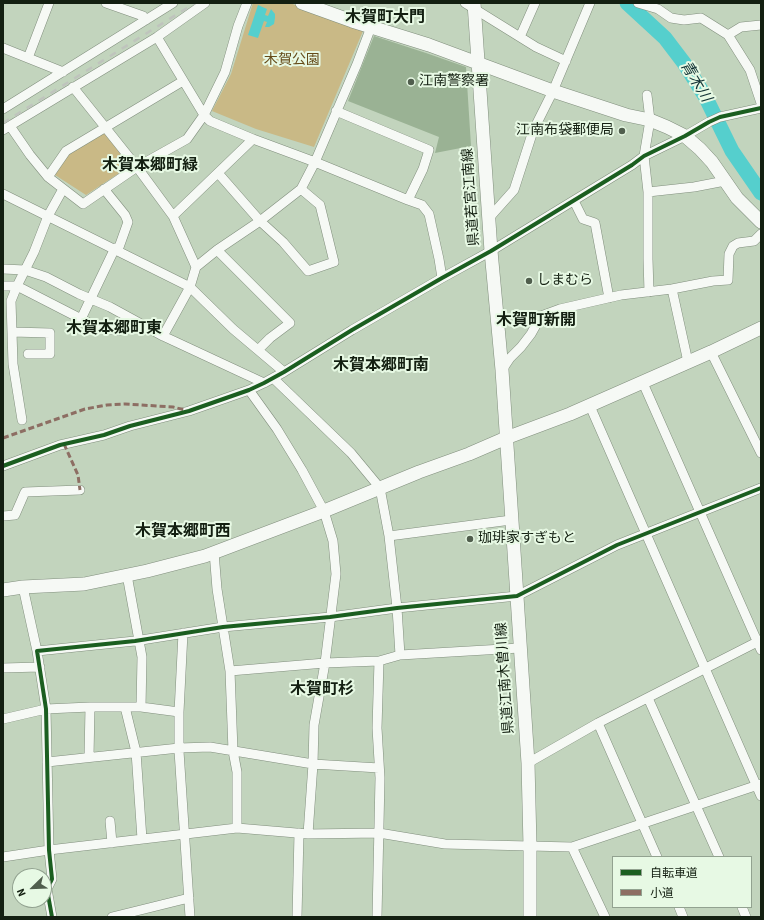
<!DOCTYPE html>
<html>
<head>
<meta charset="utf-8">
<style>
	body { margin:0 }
	#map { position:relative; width:764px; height:920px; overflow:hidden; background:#c2d4bd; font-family:"Source Sans 3","Noto Sans JP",sans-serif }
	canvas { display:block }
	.frame { position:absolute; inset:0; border:4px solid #131f11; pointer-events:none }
	.legend { position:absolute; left:612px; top:856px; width:140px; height:52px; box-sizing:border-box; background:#e7f9e4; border:1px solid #92a290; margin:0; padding:5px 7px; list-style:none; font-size:12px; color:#131f11 }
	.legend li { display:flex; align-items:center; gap:8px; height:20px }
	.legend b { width:20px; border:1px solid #92a290 }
	.north { position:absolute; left:12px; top:868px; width:40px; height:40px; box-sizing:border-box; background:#e7f9e4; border:1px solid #92a290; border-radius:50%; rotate:247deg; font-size:11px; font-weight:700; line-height:16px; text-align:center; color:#131f11 }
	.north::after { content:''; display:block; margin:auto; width:14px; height:18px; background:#505e4d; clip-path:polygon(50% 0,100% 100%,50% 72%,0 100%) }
</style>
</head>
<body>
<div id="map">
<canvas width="764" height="920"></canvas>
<div class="frame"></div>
<ul class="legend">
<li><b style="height:5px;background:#1b5e20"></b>自転車道</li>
<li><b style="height:5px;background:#8d6e63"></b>小道</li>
</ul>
<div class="north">N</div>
</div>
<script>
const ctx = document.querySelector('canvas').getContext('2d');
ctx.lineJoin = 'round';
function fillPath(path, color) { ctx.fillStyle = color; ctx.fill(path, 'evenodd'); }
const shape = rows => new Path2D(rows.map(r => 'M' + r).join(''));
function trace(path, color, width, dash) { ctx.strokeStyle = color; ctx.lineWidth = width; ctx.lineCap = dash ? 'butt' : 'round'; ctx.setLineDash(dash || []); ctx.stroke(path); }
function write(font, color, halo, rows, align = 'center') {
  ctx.font = font + ' "Source Sans 3","Noto Sans JP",sans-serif'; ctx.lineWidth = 4; ctx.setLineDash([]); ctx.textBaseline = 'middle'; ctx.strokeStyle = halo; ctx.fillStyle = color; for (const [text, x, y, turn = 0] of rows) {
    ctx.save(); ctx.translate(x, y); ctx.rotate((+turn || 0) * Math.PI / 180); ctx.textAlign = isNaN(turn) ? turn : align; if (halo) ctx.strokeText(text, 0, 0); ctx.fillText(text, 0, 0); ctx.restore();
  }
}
fillPath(shape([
	[253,3,290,3,363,31,314,147,256,129,212,111,231,74],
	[105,131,130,166,86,195,55,175,69,154]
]), '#c9b986');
fillPath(shape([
	[258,5,267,9,265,15,268,16,271,9,275,14,275,18,274,24,269,27,265,27,267,22,264,21,258,38,248,35]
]), '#55cfcd');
trace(shape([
	[627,3,665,38,684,63,705,96,732,151,761,193]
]), '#55cfcd', 15);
fillPath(shape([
	[374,36,426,53,466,67,471,146,435,153,439,137,348,101]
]), '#9ab294');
const street = shape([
	[106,3,143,16,146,20],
	[465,3,536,47,566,61],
	[638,3,658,9,671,18,684,20,701,18,728,35,750,70,761,103],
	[728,35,741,27,761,25],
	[157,37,204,115,210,121,253,139,315,162,408,200,423,169,429,150,336,111],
	[520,37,535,3],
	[3,48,63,72],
	[28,58,49,3],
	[183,81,66,151,48,177,83,204,137,167,187,139,204,115,225,72,238,26,247,3],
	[73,87,137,167,173,216,196,267],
	[647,95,650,120,644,156,648,192,648,259,649,292],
	[3,109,173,3],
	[10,126,30,155,48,177],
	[3,130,157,37,205,3],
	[218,173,260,221,283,242,308,271,334,262,320,205,301,189],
	[104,189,125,215,128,222,118,250],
	[648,192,694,187,725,181],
	[3,194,190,287,233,329,284,372],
	[408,200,422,205,429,214,439,259,442,278],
	[574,201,583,219,595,223,609,298],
	[173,216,253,139],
	[489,218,514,190,533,131,553,91,590,3],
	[217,250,290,323,270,338,258,350],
	[3,269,25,270,46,277,79,294,110,307,163,336,264,383],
	[3,286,17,286,34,252,48,216,63,189],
	[672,289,688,362],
	[81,319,115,248],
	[12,332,50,333,50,354,28,354],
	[163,336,190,287,196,267,217,250,260,221,301,189,315,162,357,64,371,27],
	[711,352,761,453],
	[502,370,510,358,521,347,531,334,541,316,560,309,621,295,672,289,713,281,728,280,729,254,733,246,738,243,754,241,761,234],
	[273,378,351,453,380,488,389,536,397,608,400,655],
	[643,383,761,650],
	[249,390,277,429,302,470,324,511,333,541,336,574,325,663,314,725,313,764,308,834],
	[590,406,761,796],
	[22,420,13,364,11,301,17,286,93,325,118,331],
	[3,466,60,445,104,435,130,426,189,411,249,390,264,383,284,372,352,330,442,278,491,251,632,165,644,156,685,136,709,122,720,117,761,108],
	[3,516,15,515,25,492,80,490],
	[389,536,511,520],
	[214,552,217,589,230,671,233,751,237,772,237,828],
	[127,575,142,657,141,707],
	[23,587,37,651],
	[183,633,179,712,179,751,190,917],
	[3,668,40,667],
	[230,671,325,663,379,661,400,655,520,648],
	[648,698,719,857],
	[125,707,136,752,142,839],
	[3,719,46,709,90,707,141,707,179,712],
	[598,723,657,857],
	[89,757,90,707],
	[47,762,179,748,210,747,313,764,379,768],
	[528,763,598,723,761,640],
	[110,821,112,843],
	[572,847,605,917],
	[3,857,49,850,237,828,308,834,379,833,445,844,572,847,761,784],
	[679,907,683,917],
	[742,907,746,917],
	[52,917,47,889,52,879,49,850,46,709,37,651,135,641,223,627,330,617,397,608,517,596,617,545,761,488],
	[112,917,189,898],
	[297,917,299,833],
	[377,917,380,778,377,728,379,661]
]);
const secondary = shape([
	[302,3,352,21,429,45,553,91,626,115,650,120,667,127,685,136,700,149,712,162,737,198,761,222],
	[474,3,491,251,502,370,528,763,530,846,530,917],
	[3,590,23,587,84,584,147,571,205,556,324,511,419,472,469,454,506,438,570,414,711,352,761,328]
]);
trace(street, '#808e7d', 10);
trace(secondary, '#808e7d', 14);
trace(street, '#f6f9f5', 9);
trace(secondary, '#f6f9f5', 13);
trace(shape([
	[3,123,195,3]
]), '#bfc4bd', 2.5, [7, 7]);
trace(shape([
	[3,438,85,409,107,405,125,404,173,407,185,410],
	[64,444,78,475,80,490]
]), '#8d6e63', 3, [6, 3]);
trace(shape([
	[3,466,60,445,104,435,130,426,189,411,249,390,264,383,284,372,352,330,442,278,491,251,632,165,644,156,685,136,709,122,720,117,761,108],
	[52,917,47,889,52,879,49,850,46,709,37,651,135,641,223,627,330,617,397,608,517,596,617,545,761,488]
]), '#1b5e20', 4);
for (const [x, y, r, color] of [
	[411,82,4,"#505e4d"],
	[622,131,4,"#505e4d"],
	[529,281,4,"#505e4d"],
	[470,539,4,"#505e4d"]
]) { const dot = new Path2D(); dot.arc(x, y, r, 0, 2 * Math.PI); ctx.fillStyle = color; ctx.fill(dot); trace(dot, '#e7f9e4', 1.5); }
write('14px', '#654b19', '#e7f9e4', [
	["木賀公園",292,61]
]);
write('14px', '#131f11', '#e7f9e4', [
	["江南警察署",419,82],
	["江南布袋郵便局",614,131,"right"],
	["しまむら",537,281],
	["珈琲家すぎもと",478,539]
], 'left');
write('14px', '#131f11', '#e7f9e4', [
	["県道若宮江南線",472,197,-94],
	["県道江南木曽川線",506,678,-94]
]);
write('italic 15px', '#123234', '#e7f9e4', [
	["青木川",695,82,59]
]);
write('bold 16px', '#131f11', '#e7f9e4', [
	["木賀町大門",385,18],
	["木賀本郷町緑",150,166],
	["木賀町新開",536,321],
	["木賀本郷町東",114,329],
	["木賀本郷町南",381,366],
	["木賀本郷町西",183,532],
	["木賀町杉",322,690]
]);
</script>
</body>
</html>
